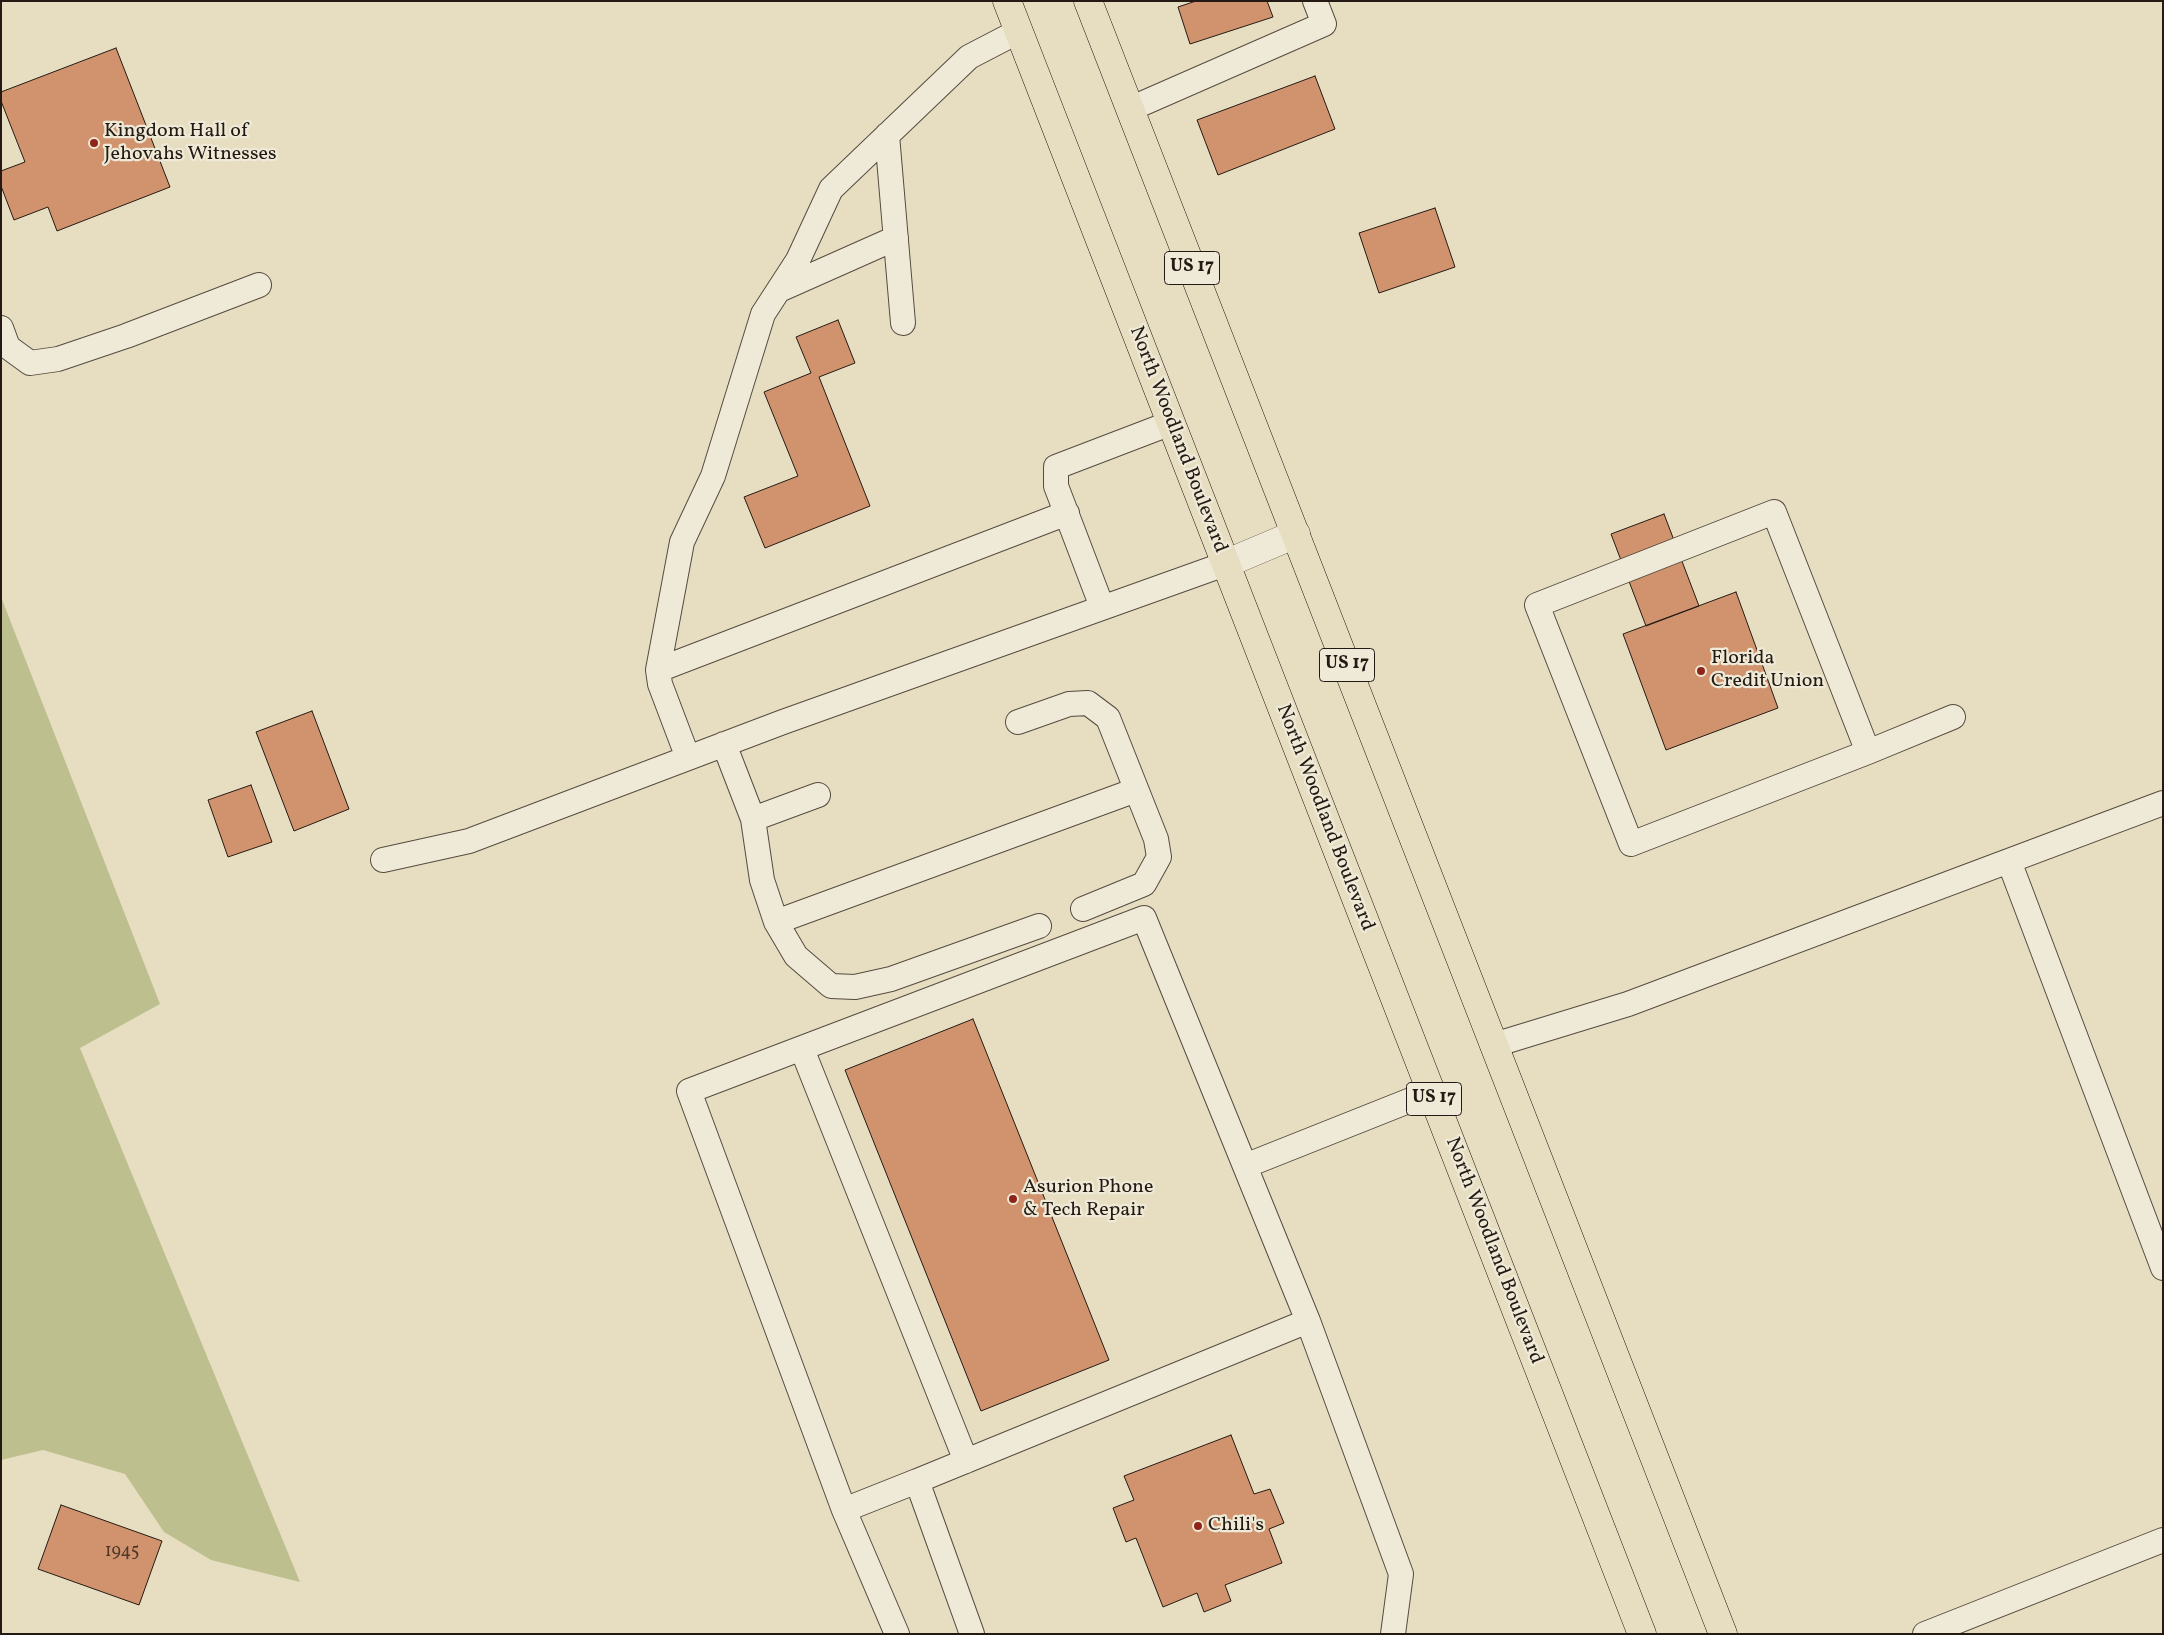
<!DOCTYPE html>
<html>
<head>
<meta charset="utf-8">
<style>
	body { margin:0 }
	#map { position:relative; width:2164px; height:1635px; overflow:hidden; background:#e7dec2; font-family:Vollkorn,serif }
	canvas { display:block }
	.frame { position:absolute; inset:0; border:2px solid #241a13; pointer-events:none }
</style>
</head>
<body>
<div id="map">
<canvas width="2164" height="1635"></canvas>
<div class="frame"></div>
</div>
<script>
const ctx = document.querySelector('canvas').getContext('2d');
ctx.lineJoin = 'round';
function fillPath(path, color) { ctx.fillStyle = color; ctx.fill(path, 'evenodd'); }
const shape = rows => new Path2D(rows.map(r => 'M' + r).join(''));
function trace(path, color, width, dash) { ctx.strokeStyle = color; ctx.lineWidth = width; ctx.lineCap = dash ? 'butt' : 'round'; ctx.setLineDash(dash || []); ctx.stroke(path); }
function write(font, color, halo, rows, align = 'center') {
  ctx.font = font + ' Vollkorn,serif'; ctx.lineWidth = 4.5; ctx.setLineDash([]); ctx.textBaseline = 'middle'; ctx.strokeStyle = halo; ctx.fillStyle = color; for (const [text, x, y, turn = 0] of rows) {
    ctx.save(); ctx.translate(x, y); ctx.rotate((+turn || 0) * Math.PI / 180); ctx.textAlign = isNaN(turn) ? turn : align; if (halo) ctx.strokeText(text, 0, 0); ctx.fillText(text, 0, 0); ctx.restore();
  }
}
fillPath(shape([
	[1,597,160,1004,80,1048,300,1582,211,1560,164,1532,125,1474,43,1450,1,1460]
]), '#bebf8e');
const building = shape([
	[1196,1,1267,1,1273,17,1190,44,1178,7,1196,1],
	[116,48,170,187,57,231,48,207,14,220,1,186,1,171,25,162,1,101,1,92,116,48],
	[1315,76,1335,129,1218,175,1197,120,1315,76],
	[1435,208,1455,267,1379,293,1359,233,1435,208],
	[838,320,855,363,819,377,870,506,765,548,744,497,798,476,764,392,811,373,796,337,838,320],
	[1664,514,1699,606,1646,626,1611,534,1664,514],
	[1736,592,1778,708,1666,750,1623,634,1736,592],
	[312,711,349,809,294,831,256,732,312,711],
	[251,785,272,842,228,857,208,800,251,785],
	[973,1019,1109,1360,981,1411,845,1070,973,1019],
	[1231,1435,1254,1494,1270,1489,1284,1523,1269,1529,1282,1563,1225,1585,1231,1601,1204,1612,1197,1593,1163,1607,1136,1538,1126,1542,1113,1508,1134,1500,1124,1476,1231,1435],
	[61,1505,162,1541,139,1605,38,1569,61,1505]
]);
fillPath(building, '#d0936e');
trace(building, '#241a13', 1);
const service = shape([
	[1130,109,1324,24,1315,1],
	[887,135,903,323],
	[779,290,896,238],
	[1,328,8,347,30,363,58,359,126,336,259,285],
	[1102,607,1056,486,1056,467,1171,423],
	[658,670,682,542,713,476,763,314,798,260,831,189,969,57,1019,31],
	[1018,722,1069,704,1088,703,1108,718,1156,839,1159,857,1144,884,1083,909],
	[724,744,753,819,762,880,776,922,796,956,831,986,855,987,891,979,1039,926],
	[1868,752,1774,512,1537,605,1631,844,1868,752,1953,717],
	[688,758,660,684,658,670,1067,513],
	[753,819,818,795],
	[383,860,469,841,783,722,1225,564],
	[2009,861,2163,1268],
	[776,922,1136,790],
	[1494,1045,1628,1004,2163,803],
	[802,1049,966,1461],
	[1245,1166,1431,1092],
	[917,1481,1308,1321],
	[844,1510,897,1634],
	[972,1634,917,1481,844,1510,689,1091,1144,918,1308,1321,1401,1574,1393,1634],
	[1925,1634,2163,1540]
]);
const minor = shape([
	[1225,564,1296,534]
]);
const primary = shape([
	[1007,1,1642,1634],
	[1088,1,1723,1634]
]);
trace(service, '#554b3f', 26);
trace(minor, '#554b3f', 29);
trace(primary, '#241a13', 29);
trace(service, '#efead7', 24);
trace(minor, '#efead7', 28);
trace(primary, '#e7dec2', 28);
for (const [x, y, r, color] of [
	[94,143,5,"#8f2418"],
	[1701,671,5,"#8f2418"],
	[1013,1199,5,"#8f2418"],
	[1198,1526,5,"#8f2418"]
]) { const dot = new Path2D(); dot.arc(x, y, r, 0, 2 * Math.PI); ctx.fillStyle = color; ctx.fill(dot); trace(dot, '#efead7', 2); }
write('18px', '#4f382a', null, [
	["1945",122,1553]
]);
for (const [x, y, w] of [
	[1192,268,55],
	[1347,665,55],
	[1434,1099,55]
]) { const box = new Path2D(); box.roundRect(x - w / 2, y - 16.5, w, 33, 4); ctx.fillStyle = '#efead7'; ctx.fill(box); trace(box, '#241a13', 1); }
write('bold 19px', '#241a13', null, [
	["US 17",1192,268],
	["US 17",1347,665],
	["US 17",1434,1099]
]);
write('20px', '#241a13', '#efead7', [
	["Kingdom Hall of",104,132],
	["Jehovahs Witnesses",104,155],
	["Florida",1711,659],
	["Credit Union",1711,682],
	["Asurion Phone",1023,1188],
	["& Tech Repair",1023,1211],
	["Chili's",1208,1526]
], 'left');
write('20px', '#241a13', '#efead7', [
	["North Woodland Boulevard",1177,440,69],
	["North Woodland Boulevard",1324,818,69],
	["North Woodland Boulevard",1493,1251,69]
]);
</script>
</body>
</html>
